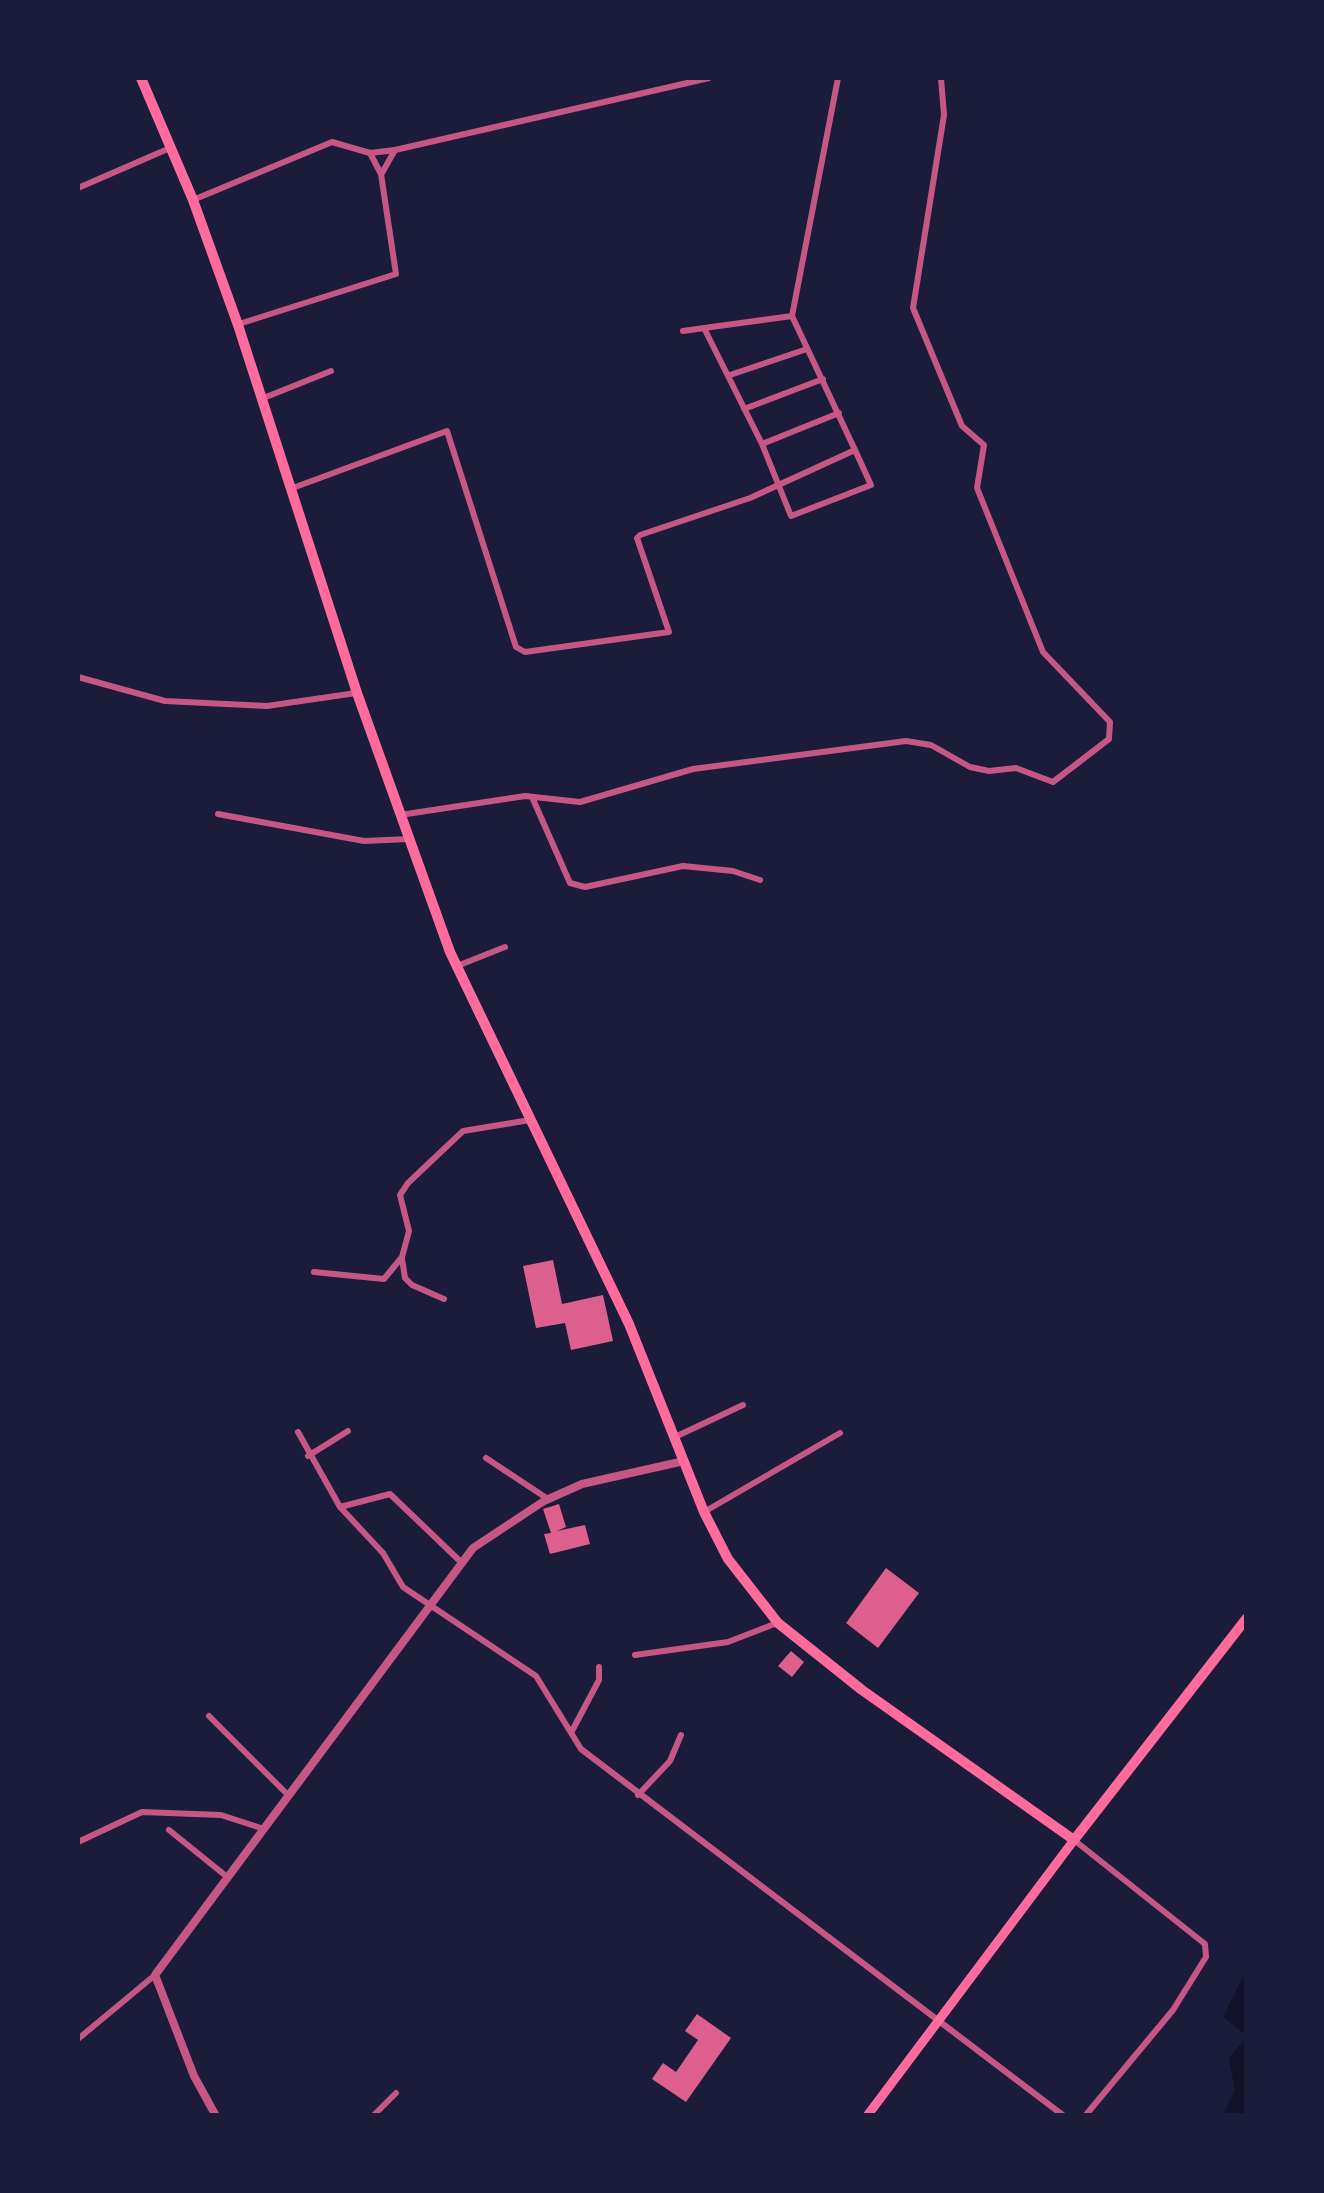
<!DOCTYPE html>
<html>
<head>
<meta charset="utf-8">
<style>
	body { margin:0 }
	#map { position:relative; width:1324px; height:2193px; overflow:hidden; background:#1b1b3a; font-family:"Work Sans",sans-serif }
	canvas { display:block }
	.frame { position:absolute; inset:0; border:80px solid #1b1b3a; pointer-events:none }
</style>
</head>
<body>
<div id="map">
<canvas width="1324" height="2193"></canvas>
<div class="frame"></div>
</div>
<script>
const ctx = document.querySelector('canvas').getContext('2d');
ctx.lineJoin = 'round';
function fillPath(path, color) { ctx.fillStyle = color; ctx.fill(path, 'evenodd'); }
const shape = rows => new Path2D(rows.map(r => 'M' + r).join(''));
function trace(path, color, width, dash) { ctx.strokeStyle = color; ctx.lineWidth = width; ctx.lineCap = dash ? 'butt' : 'round'; ctx.setLineDash(dash || []); ctx.stroke(path); }
fillPath(shape([
	[1246,1971,1246,2035,1223,2017],
	[1246,2038,1246,2115,1223,2115,1235,2090,1229,2058]
]), '#12122b');
fillPath(shape([
	[553,1260,562,1304,603,1295,613,1341,571,1350,565,1323,536,1328,523,1266],
	[559,1504,566,1527,557,1531,585,1525,590,1544,550,1554,544,1534,551,1533,543,1509],
	[886,1568,919,1593,878,1648,846,1623],
	[791,1651,804,1662,792,1677,778,1666],
	[697,2014,731,2038,686,2102,652,2079,663,2063,676,2072,698,2040,685,2031]
]), '#dd5f8e');
trace(shape([
	[382,173,395,150],
	[78,188,170,148],
	[193,200,332,142,370,153,395,150,709,78],
	[239,324,396,274,381,174,370,153],
	[704,328,792,316],
	[683,331,704,328,762,444,791,516,871,485,855,450],
	[730,375,807,349],
	[261,399,331,371],
	[744,409,823,379],
	[762,444,839,413],
	[290,489,447,431,516,647,525,652,669,632,637,538,640,535,750,498,855,450,792,316,838,78],
	[78,677,165,701,267,706,356,693],
	[532,797,570,883,585,887,683,866,733,871,760,880],
	[218,814,364,841,409,839],
	[400,815,525,796,580,802,693,769,906,741,931,745,970,767,989,771,1016,768,1053,782,1109,739,1110,722,1043,652,977,488,984,445,962,426,913,308,944,115,941,78],
	[457,966,505,947],
	[402,1259,405,1278,412,1285,444,1299],
	[314,1272,384,1279,402,1257,409,1231,400,1195,408,1183,463,1131,530,1120],
	[298,1432,340,1507,383,1553,403,1587,536,1676,581,1749,1064,2116],
	[675,1437,743,1405],
	[308,1456,348,1431],
	[486,1458,548,1499],
	[340,1507,390,1494,462,1563],
	[704,1512,840,1433],
	[635,1655,728,1642,777,1623],
	[209,1716,289,1796],
	[572,1731,599,1680,599,1667],
	[638,1795,670,1761,681,1735],
	[169,1830,226,1876],
	[1074,1840,1205,1944,1206,1957,1173,2010,1085,2116],
	[78,1842,142,1812,221,1815,264,1829],
	[78,2039,155,1975],
	[373,2116,396,2093]
]), '#c65784', 6);
trace(shape([
	[216,2116,194,2076,155,1975,473,1548,544,1501,582,1484,684,1461]
]), '#c65784', 8);
trace(shape([
	[867,2116,1074,1840]
]), '#ff6b9d', 9);
trace(shape([
	[141,78,193,200,238,325,357,693,450,952,629,1324,704,1512,728,1559,778,1623,862,1690,1074,1840,1246,1619]
]), '#ff6b9d', 10);
</script>
</body>
</html>
